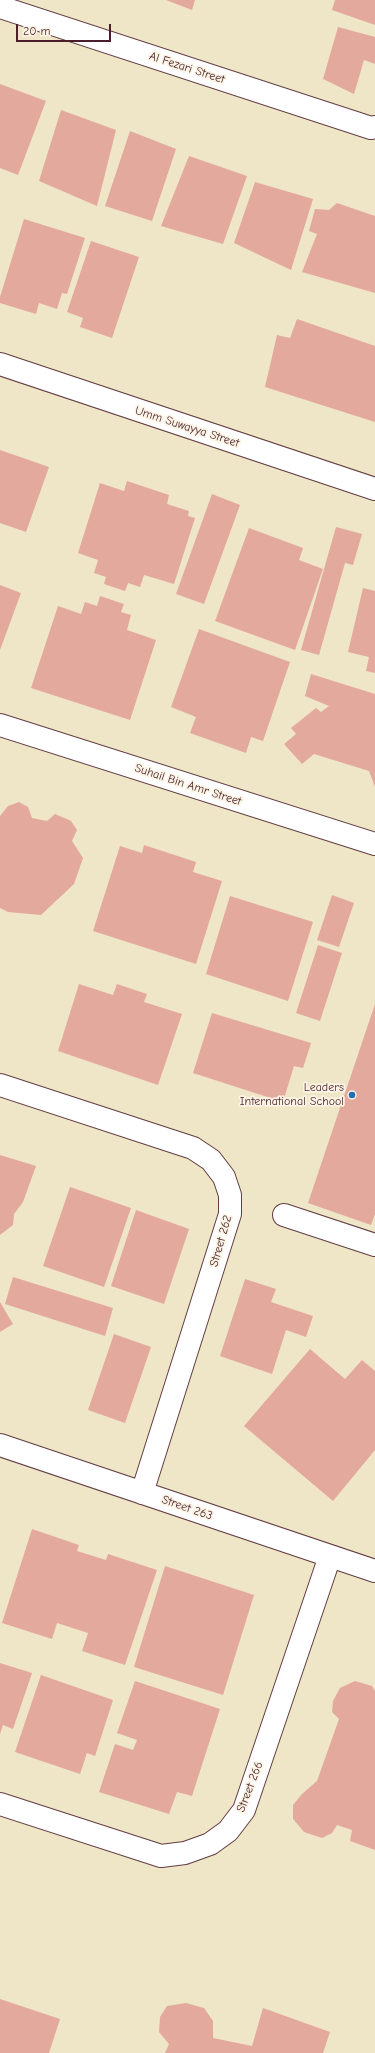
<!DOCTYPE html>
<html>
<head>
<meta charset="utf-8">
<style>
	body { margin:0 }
	#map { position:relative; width:375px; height:2053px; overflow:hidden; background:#efe5c7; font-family:"Comic Neue",sans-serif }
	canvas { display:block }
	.scale { position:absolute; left:16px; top:24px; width:95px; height:18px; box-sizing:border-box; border:2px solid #4a1f2b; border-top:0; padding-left:5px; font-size:12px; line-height:14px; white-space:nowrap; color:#4a1f2b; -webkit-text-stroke:3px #fcf5e5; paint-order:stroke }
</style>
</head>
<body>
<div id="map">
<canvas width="375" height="2053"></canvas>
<div class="scale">20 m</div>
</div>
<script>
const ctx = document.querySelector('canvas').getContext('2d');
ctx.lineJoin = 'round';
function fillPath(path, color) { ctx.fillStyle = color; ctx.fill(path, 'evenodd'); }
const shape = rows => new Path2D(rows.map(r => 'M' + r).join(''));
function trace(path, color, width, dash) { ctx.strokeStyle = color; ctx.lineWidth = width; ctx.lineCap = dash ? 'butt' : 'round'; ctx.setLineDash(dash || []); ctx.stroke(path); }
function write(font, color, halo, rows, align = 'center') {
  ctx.font = font + ' "Comic Neue",sans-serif'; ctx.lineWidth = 3.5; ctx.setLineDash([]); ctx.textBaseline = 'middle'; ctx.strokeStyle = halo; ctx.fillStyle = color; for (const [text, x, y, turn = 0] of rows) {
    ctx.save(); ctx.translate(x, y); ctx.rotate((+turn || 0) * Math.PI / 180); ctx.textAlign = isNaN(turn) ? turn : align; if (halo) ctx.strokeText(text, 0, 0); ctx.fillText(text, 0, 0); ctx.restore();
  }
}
fillPath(shape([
	[166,0,195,0,192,10],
	[335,0,375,0,375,25,332,10],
	[338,27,375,37,375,64,364,60,354,94,323,79],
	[0,84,46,101,18,175,0,168],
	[61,110,116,130,97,206,39,181],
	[130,131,176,149,152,221,105,206],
	[189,156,247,176,223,244,161,226],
	[255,182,313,199,291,270,234,243],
	[337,203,375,216,375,293,302,272,317,234,309,231,315,209,329,210],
	[24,219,85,238,67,294,62,293,57,309,39,303,36,314,0,303,0,297],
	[91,241,139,257,112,338,80,327,83,318,67,312],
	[297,319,375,346,375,422,265,387,277,335,290,338],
	[0,450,49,467,26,532,0,523],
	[127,481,169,495,167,504,189,511,188,516,195,518,174,584,144,575,140,587,128,583,125,591,104,584,106,577,94,573,98,560,78,553,100,483,124,491],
	[212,494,240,505,204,604,176,594],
	[336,527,362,534,353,565,345,563,319,655,301,650],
	[249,528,303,548,299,560,323,569,295,650,215,621],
	[0,585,21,593,0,650],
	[363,588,375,591,375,673,366,671,369,657,348,652],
	[100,596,124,604,121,612,131,615,127,630,156,640,130,720,31,688,58,606,81,614,85,602,97,606],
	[199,629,290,662,263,741,251,737,246,753,190,733,196,717,171,707],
	[311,674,375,694,375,787,369,771,314,754,302,764,284,744,296,734,291,728,316,708,321,712,329,706,305,696],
	[19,802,28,807,32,818,47,821,55,814,71,821,77,830,72,841,83,858,74,884,41,915,8,912,0,908,0,816,8,806],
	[144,845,196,862,193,872,222,881,196,964,93,931,120,846,142,853],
	[332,895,354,903,339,947,317,940],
	[230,896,313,922,288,1001,206,974],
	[318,945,342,953,320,1021,296,1013],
	[79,984,113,995,117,984,147,994,144,1002,182,1014,158,1085,58,1051],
	[375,1004,375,1214,371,1225,308,1203],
	[212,1013,311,1043,303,1068,294,1066,283,1102,193,1073],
	[0,1155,36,1166,23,1202,14,1214,13,1225,0,1235],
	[70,1187,131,1208,104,1287,43,1266],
	[136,1210,189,1229,164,1304,111,1286],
	[13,1277,113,1308,105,1336,5,1304],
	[245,1279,276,1289,271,1302,313,1316,306,1337,286,1330,272,1374,220,1356],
	[0,1302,13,1324,0,1332],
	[114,1334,151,1347,125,1423,88,1410],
	[310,1349,345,1379,362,1360,375,1371,375,1450,333,1501,244,1426],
	[32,1529,79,1545,77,1551,106,1560,108,1554,157,1570,125,1665,82,1651,88,1633,57,1623,52,1639,2,1623],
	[165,1566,254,1595,223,1695,134,1667],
	[0,1663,32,1673,13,1729,3,1725,0,1734],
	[41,1675,113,1700,95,1756,87,1753,80,1774,15,1752],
	[135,1681,220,1709,192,1796,177,1792,169,1814,99,1792,115,1744,133,1750,137,1740,117,1733],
	[355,1681,372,1686,375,1691,375,1850,350,1841,352,1830,337,1825,332,1833,322,1838,304,1832,293,1819,293,1805,302,1794,317,1781,339,1719,332,1712,333,1701,340,1688],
	[0,1999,60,2019,49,2053,0,2053],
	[186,2003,204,2008,213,2021,213,2038,252,2046,263,2008,330,2032,323,2053,165,2053,169,2044,159,2032,160,2017,167,2006]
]), '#e4a99d');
const minor = shape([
	[0,7,371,128,375,127],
	[0,364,375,489],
	[0,725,375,844],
	[0,1085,193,1148,211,1160,224,1177,230,1195,230,1214,142,1493],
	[284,1215,375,1245],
	[0,1445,375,1571],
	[0,1804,161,1856,185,1853,210,1844,228,1831,244,1810,330,1556]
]);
trace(minor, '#633d42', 24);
trace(minor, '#fff', 22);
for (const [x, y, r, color] of [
	[352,1095,4,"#1f6fb2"]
]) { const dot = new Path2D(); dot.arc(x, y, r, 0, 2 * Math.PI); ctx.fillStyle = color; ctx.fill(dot); trace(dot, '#fcf5e5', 1.5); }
write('12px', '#4a1f2b', '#fcf5e5', [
	["Al Fezari Street",187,68,18],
	["Umm Suwayya Street",187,427,18],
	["Suhail Bin Amr Street",188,785,18],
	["Street 262",221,1241,-74],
	["Street 263",187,1508,19],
	["Street 266",250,1787,-69]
]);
write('12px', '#4a1f2b', '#fcf5e5', [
	["Leaders",344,1088],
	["International School",344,1102]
], 'right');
</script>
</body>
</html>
